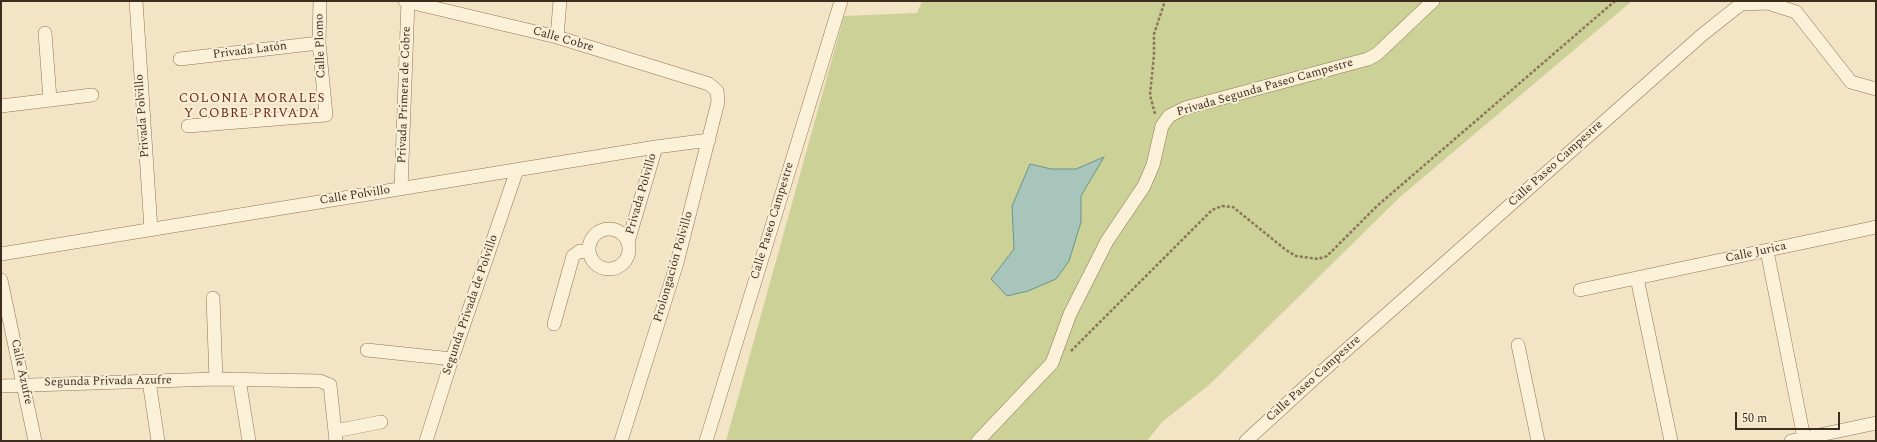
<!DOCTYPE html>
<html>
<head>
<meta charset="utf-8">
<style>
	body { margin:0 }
	#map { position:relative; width:1877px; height:442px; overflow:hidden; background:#f2e4c5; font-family:Spectral,serif }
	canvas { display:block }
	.frame { position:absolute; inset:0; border:2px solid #3d2d1e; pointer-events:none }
	.scale { position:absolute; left:1735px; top:412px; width:105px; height:18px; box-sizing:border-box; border:2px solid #3d2d1e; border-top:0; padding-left:5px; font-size:12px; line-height:14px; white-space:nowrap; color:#3d2d1e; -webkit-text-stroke:3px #f8eed5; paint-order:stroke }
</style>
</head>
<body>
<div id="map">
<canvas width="1877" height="442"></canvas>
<div class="frame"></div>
<div class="scale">50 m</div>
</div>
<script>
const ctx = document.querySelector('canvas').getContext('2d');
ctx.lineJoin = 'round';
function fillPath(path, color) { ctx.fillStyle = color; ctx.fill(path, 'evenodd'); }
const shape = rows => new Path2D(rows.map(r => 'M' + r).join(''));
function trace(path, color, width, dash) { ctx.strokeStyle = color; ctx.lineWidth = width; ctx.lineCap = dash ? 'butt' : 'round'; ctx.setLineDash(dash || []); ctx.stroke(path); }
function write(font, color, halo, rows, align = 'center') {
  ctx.font = font + ' Spectral,serif'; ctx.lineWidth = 4; ctx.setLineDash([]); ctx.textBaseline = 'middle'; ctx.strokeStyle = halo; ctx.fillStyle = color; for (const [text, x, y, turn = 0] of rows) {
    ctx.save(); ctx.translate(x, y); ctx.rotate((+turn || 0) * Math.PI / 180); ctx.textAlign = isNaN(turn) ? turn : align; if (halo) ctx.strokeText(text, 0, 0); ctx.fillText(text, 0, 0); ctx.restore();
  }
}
fillPath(shape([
	[922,1,1632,1,1400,197,1209,385,1162,422,1147,441,726,441,844,16,917,13]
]), '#cbd197');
const water = shape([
	[1104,157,1081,196,1081,222,1069,261,1056,279,1028,291,1007,296,991,279,1014,249,1012,206,1030,164,1051,169,1076,169,1104,157]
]);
fillPath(water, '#a7c5bb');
trace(water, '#6c948a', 1);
const street = shape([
	[136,1,151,230],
	[405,1,557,37,709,84,717,91,718,102,677,263,621,441],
	[45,33,50,99],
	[557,37,560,1],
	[180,59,319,43],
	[1,106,92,95],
	[188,126,326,115,319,43,320,1],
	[401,189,408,1],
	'589 249a20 20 0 1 1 40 0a20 20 0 1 1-40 0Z',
	[628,242,656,147],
	[1767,251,1804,438],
	[1,254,656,147,709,140],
	[1637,278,1671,441],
	[1,280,35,441],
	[1580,290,1876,227],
	[213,298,216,379],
	[554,324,573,256,580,251,589,252],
	[1518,345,1538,441],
	[367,350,452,359],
	[239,379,249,441],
	[149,381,158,441],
	[1,386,216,379,320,381,330,385,336,441],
	[335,431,381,422],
	[426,441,452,359,517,170],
	[706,441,841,1],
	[978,441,1052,363,1070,314,1107,241,1144,186,1153,165,1162,126,1169,116,1185,108,1368,59,1377,54,1433,1],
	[1246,441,1317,376,1702,35,1741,4,1768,3,1796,12,1851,82,1876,89],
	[1791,441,1876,423]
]);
trace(street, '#8e7559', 14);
trace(shape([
	[1155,114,1150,95,1154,55,1154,34,1165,1],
	[1071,351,1212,210,1222,206,1233,207,1286,250,1296,256,1318,259,1327,256,1377,206,1615,1]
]), '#8e7559', 2.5, [3, 2]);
trace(street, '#fbf1d9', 13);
write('12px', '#3d2d1e', '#f8eed5', [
	["Calle Cobre",563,40,16],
	["Calle Plomo",321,46,-92],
	["Privada Latón",250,51,-7],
	["Privada Segunda Paseo Campestre",1265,88,-16],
	["Privada Primera de Cobre",405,95,-88],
	["Privada Polvillo",143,116,-94],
	["Calle Paseo Campestre",1556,164,-42],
	["Privada Polvillo",642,194,-74],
	["Calle Polvillo",355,196,-9],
	["Calle Paseo Campestre",773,221,-73],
	["Calle Jurica",1756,253,-12],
	["Prolongación Polvillo",674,267,-74],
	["Segunda Privada de Polvillo",471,305,-71],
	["Calle Azufre",21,372,78],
	["Calle Paseo Campestre",1314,379,-42],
	["Segunda Privada Azufre",108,382,-1]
]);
ctx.letterSpacing = '1px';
write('13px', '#6e2a1a', '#f8eed5', [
	["COLONIA MORALES",252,99],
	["Y COBRE PRIVADA",252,114]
]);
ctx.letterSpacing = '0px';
</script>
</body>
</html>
